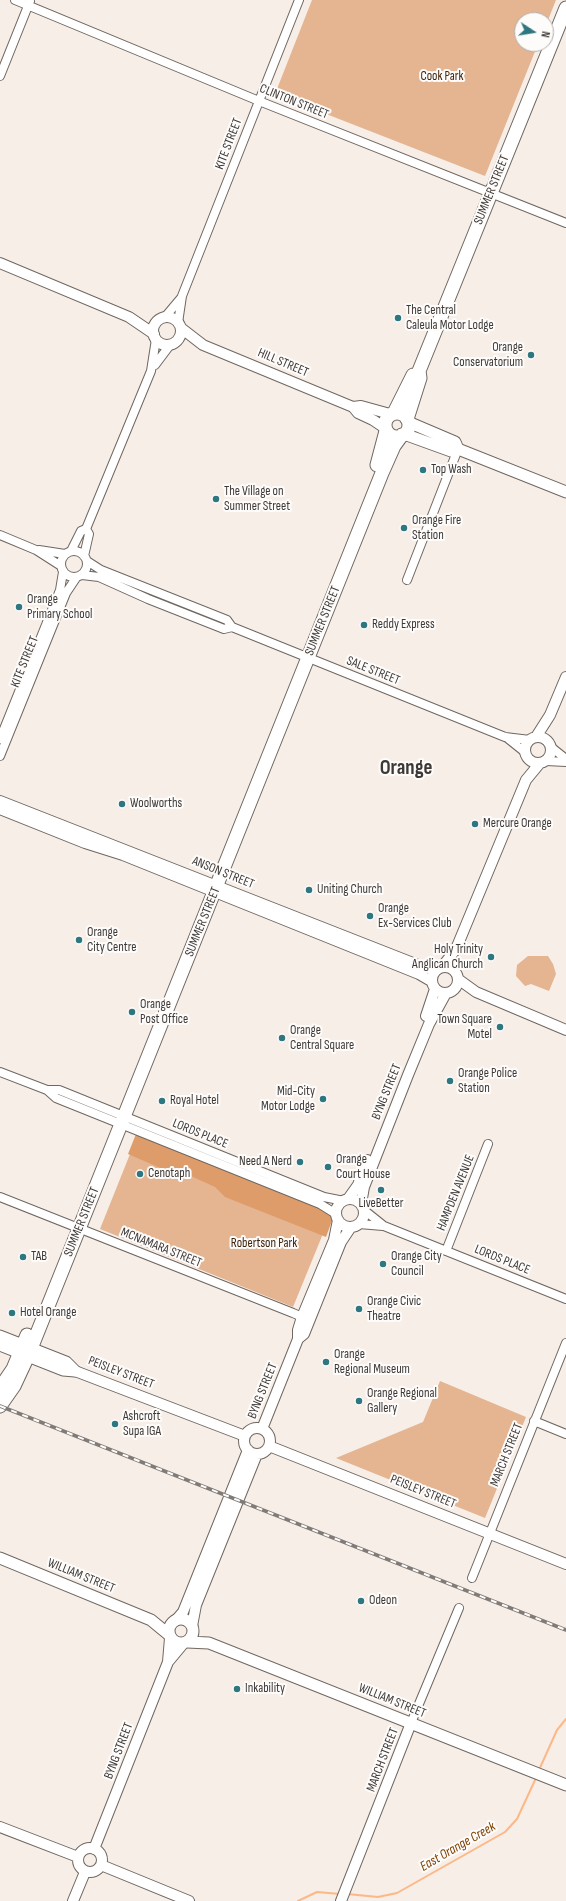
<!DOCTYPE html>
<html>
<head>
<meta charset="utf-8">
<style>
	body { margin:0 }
	#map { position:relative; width:566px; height:1901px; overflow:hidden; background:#f7eee7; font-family:"Sofia Sans Condensed",sans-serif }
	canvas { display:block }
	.north { position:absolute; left:514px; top:12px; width:40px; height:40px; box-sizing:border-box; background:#fefcfb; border:1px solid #b1aead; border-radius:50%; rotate:102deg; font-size:11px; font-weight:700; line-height:16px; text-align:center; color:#3d3937 }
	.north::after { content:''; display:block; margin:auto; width:14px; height:18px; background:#2f7780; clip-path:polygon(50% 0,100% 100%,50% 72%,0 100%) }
</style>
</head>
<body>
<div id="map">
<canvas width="566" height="1901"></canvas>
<div class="north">N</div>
</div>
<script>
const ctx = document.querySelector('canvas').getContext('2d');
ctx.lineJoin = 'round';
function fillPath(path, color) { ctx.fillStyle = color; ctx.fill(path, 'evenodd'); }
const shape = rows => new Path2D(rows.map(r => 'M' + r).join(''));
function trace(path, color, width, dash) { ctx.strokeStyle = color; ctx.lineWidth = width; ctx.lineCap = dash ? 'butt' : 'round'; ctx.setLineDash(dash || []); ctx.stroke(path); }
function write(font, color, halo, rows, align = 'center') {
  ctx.font = font + ' "Sofia Sans Condensed",sans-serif'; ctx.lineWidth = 4; ctx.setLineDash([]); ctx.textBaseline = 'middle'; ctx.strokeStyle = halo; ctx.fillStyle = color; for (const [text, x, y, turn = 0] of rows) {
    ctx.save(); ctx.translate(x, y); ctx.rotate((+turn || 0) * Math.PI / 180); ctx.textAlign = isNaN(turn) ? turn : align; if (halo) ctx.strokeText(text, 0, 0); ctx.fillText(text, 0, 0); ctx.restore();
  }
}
fillPath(shape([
	[312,0,556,0,546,25,546,20,522,20,522,44,538,44,485,176,275,94],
	[528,956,548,956,553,964,556,974,549,991,531,984,525,986,516,976,517,965],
	[134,1144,329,1219,293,1307,100,1229],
	[440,1381,526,1417,485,1518,336,1458,423,1422]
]), '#e5b490');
fillPath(shape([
	[136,1134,330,1212,333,1218,326,1237,225,1197,215,1187,191,1176,165,1170,128,1154]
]), '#de9c6a');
trace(shape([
	[539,1770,557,1730,566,1719],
	[347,1894,378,1897,397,1893,505,1832,517,1819,536,1778],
	[298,1901,317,1892,340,1894]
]), '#fcb886', 2);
const minor = shape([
	[15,0,259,101,566,223],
	[0,76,30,1],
	[165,317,181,298],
	[178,323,182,296,299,0],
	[155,365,170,345],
	[0,535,36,550,61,566],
	[39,550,65,554],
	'61 564a13 13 0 1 1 26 0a13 13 0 1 1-26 0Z',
	[71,551,81,531,86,529,151,371,156,339],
	[84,556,89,534,86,529],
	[87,561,101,570,227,620,232,627],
	[82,575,99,577,148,599,224,629,232,627,505,737,530,740],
	[407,580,458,449],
	[506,737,526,753],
	[0,739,60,590,63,572],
	[551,747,566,759],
	[0,756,66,593,76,578],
	[546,761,566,762],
	[0,1072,47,1090,59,1090,324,1197,344,1201],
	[47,1090,56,1098,320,1204,336,1214],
	[0,1197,293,1313,302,1317,304,1322],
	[364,1210,384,1226,566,1299],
	[359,1224,383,1226],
	[446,1251,488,1144],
	[534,1421,566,1434],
	[472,1578,566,1343],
	[411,1723,459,1608]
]);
const tertiary = shape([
	[0,263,129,317,154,334],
	'153 331a14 14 0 1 1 28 0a14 14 0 1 1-28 0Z',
	[181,328,203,345,353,407,358,413,373,420,385,428],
	[353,407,361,406,390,414],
	[536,737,550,715,566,677],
	'525 750a13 13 0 1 1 26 0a13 13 0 1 1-26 0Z',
	[0,801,418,965,435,970],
	[0,809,85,843,123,855,419,974,431,981],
	'432 980a13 13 0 1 1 26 0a13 13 0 1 1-26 0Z',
	[442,967,456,949,526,780,540,763],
	[458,979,476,992,566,1030],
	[426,1016,435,989],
	[348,1199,358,1185,367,1160],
	'336 1213a14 14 0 1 1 28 0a14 14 0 1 1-28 0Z',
	[361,1204,364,1187,408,1075,429,1024,446,993],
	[298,1339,304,1334,341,1242,351,1227],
	[75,1371,245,1436],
	'244 1441a13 13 0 1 1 26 0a13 13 0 1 1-26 0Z',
	[262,1429,298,1339,298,1330,302,1317,334,1240,338,1220],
	[269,1446,566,1564],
	[177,1619,183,1612,248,1450],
	[192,1626,196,1605,257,1454],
	[168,1662,183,1644],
	[0,1827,78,1857],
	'78 1860a12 12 0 1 1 24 0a12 12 0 1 1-24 0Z',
	[94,1849,168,1662,170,1638],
	[101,1865,189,1901],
	[73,1901,85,1872],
	[341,1901,411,1723]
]);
const secondary = shape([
	[408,422,455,442,458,449],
	[404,434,451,451,458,449,566,492],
	[0,1336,66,1362,75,1371],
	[0,1345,63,1370,75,1371],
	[0,1558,151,1620,168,1634],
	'169 1631a12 12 0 1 1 24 0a12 12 0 1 1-24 0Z',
	[187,1642,209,1643,566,1785]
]);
const trunk = shape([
	[394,413,413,375],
	'385 425a12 12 0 1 1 24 0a12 12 0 1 1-24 0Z',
	[407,419,420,378,419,371,566,8],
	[377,465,386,431],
	[0,1388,13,1369,27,1335],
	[0,1406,14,1386,28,1356,382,473,394,446,402,435]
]);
trace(minor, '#6f6761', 10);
trace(tertiary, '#6f6761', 12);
trace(secondary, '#6f6761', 13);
trace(trunk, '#6f6761', 15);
trace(minor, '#fff', 8);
trace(tertiary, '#fff', 10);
trace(secondary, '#fff', 11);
trace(trunk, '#fff', 13);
const rail = shape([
	[0,1406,566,1630]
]);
trace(rail, '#817b77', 3.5);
trace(rail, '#fefcfb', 2, [6]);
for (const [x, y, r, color] of [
	[398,318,4,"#2f7780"],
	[531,355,4,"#2f7780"],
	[423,470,4,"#2f7780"],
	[216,499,4,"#2f7780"],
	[404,528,4,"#2f7780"],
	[19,607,4,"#2f7780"],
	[364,625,4,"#2f7780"],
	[122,804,4,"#2f7780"],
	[475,824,4,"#2f7780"],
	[309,890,4,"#2f7780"],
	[370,916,4,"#2f7780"],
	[79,940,4,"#2f7780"],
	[491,957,4,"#2f7780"],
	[132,1012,4,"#2f7780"],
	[500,1027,4,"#2f7780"],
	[282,1038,4,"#2f7780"],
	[450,1081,4,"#2f7780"],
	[323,1099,4,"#2f7780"],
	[162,1101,4,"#2f7780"],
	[300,1162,4,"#2f7780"],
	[328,1167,4,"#2f7780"],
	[140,1174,4,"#2f7780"],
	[381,1190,4,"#2f7780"],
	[23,1257,4,"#2f7780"],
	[383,1264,4,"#2f7780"],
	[359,1309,4,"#2f7780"],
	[12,1313,4,"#2f7780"],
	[326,1362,4,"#2f7780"],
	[359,1401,4,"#2f7780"],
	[115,1424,4,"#2f7780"],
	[361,1601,4,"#2f7780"],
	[237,1689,4,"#2f7780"]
]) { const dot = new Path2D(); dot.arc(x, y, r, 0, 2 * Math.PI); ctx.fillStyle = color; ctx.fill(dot); trace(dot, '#fefcfb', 1.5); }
write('13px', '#3d220c', '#fefcfb', [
	["Cook Park",442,77],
	["Robertson Park",264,1244]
]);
write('13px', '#3d3937', '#fefcfb', [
	["CLINTON STREET",294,102,22],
	["KITE STREET",229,144,-69],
	["SUMMER STREET",492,190,-68],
	["HILL STREET",283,363,23],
	["SUMMER STREET",323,621,-68],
	["KITE STREET",25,662,-68],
	["SALE STREET",373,671,22],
	["ANSON STREET",223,873,22],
	["SUMMER STREET",203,922,-68],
	["BYNG STREET",387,1092,-68],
	["LORDS PLACE",200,1134,22],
	["HAMPDEN AVENUE",456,1193,-68],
	["SUMMER STREET",82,1222,-68],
	["MCNAMARA STREET",161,1248,22],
	["LORDS PLACE",502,1260,22],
	["PEISLEY STREET",121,1373,21],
	["BYNG STREET",263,1391,-68],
	["MARCH STREET",507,1455,-68],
	["PEISLEY STREET",423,1492,22],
	["WILLIAM STREET",81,1576,22],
	["WILLIAM STREET",392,1701,22],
	["BYNG STREET",119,1751,-69],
	["MARCH STREET",383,1760,-69]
]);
write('13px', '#3d3937', '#fefcfb', [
	["The Central",406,311],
	["Caleula Motor Lodge",406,326],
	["Orange",523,348,"right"],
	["Conservatorium",523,363,"right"],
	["Top Wash",431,470],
	["The Village on",224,492],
	["Summer Street",224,507],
	["Orange Fire",412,521],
	["Station",412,536],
	["Orange",27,600],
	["Primary School",27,615],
	["Reddy Express",372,625],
	["Woolworths",130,804],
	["Mercure Orange",483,824],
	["Uniting Church",317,890],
	["Orange",378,909],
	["Ex-Services Club",378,924],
	["Orange",87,933],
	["City Centre",87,948],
	["Holy Trinity",483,950,"right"],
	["Anglican Church",483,965,"right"],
	["Orange",140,1005],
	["Post Office",140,1020],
	["Town Square",492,1020,"right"],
	["Motel",492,1035,"right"],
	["Orange",290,1031],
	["Central Square",290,1046],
	["Orange Police",458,1074],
	["Station",458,1089],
	["Mid-City",315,1092,"right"],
	["Motor Lodge",315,1107,"right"],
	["Royal Hotel",170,1101],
	["Orange",336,1160],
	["Court House",336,1175],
	["Need A Nerd",292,1162,"right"],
	["Cenotaph",148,1174],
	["LiveBetter",381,1204,"center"],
	["TAB",31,1257],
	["Orange City",391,1257],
	["Council",391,1272],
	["Orange Civic",367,1302],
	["Theatre",367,1317],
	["Hotel Orange",20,1313],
	["Orange",334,1355],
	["Regional Museum",334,1370],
	["Orange Regional",367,1394],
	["Gallery",367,1409],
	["Ashcroft",123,1417],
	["Supa IGA",123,1432],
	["Odeon",369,1601],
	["Inkability",245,1689]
], 'left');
write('italic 14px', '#7e4102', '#fefcfb', [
	["East Orange Creek",458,1847,-30]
]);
write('bold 21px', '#3d3937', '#fefcfb', [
	["Orange",406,769]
]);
</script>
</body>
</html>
